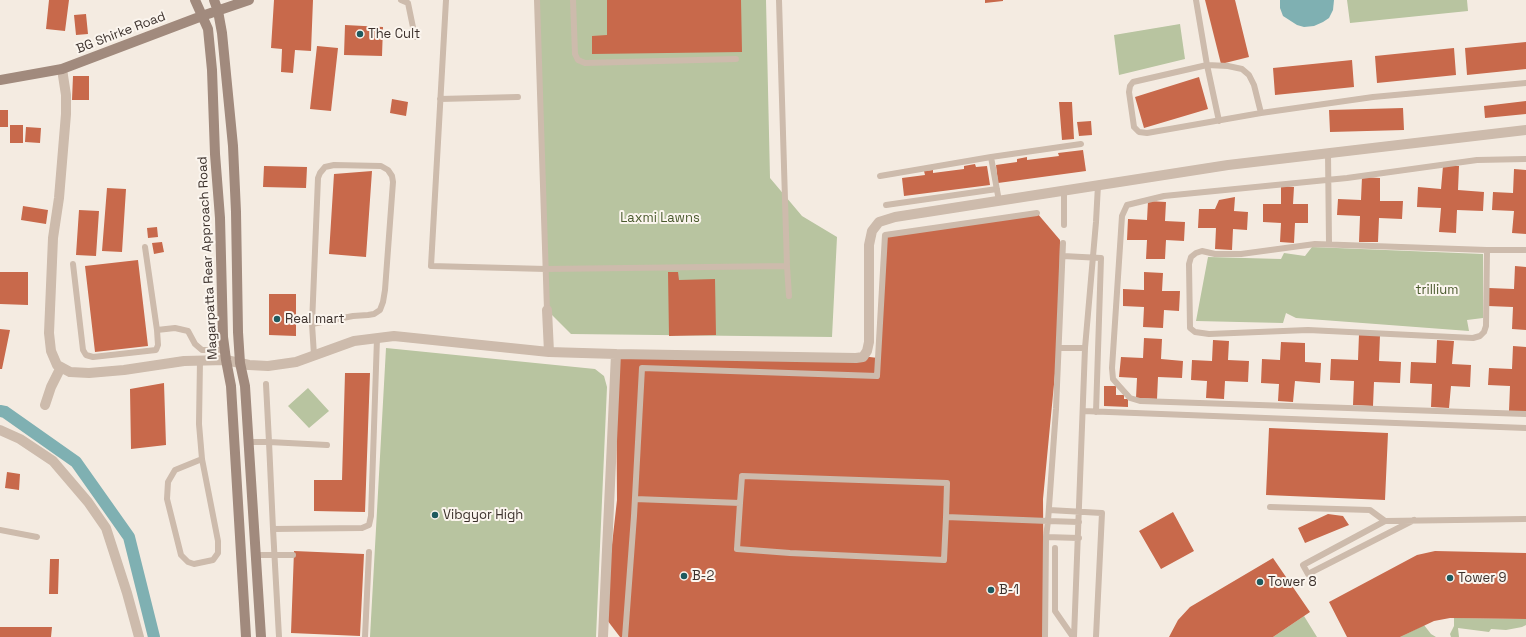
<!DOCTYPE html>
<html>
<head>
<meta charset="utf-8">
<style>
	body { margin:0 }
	canvas { display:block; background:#f4ebe1 }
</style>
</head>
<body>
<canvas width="1526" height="637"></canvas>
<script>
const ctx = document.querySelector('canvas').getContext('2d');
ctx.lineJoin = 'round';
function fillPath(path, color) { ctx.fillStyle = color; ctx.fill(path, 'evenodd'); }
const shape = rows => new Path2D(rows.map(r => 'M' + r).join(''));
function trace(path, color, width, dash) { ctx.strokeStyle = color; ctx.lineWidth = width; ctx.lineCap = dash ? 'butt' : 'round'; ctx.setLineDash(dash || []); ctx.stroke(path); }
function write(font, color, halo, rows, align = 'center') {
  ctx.font = font + ' "Space Grotesk",sans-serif'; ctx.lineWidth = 4; ctx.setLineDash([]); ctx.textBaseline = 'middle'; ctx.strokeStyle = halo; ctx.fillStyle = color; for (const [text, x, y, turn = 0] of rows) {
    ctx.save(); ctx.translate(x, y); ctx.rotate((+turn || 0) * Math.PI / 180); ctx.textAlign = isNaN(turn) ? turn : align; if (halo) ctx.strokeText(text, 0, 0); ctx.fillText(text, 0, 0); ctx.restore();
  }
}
fillPath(shape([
	[537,0,766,0,770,178,802,216,837,237,832,337,571,334,547,310],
	[1347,0,1467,0,1468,11,1350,23],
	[1180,24,1185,59,1119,75,1114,35],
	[1312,247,1483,254,1483,318,1467,320,1469,331,1296,318,1286,313,1283,323,1196,321,1208,257,1281,259,1284,253,1305,256],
	[386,348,595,369,604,376,607,387,596,637,370,637],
	[308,388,329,411,309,428,288,406],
	[1304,616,1317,637,1273,637],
	[1454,618,1526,619,1526,625,1522,627,1506,630,1491,629,1489,632,1458,628,1459,637,1451,637,1450,634,1454,626],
	[1424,625,1431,634,1436,637,1400,637]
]), '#b8c4a0');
fillPath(shape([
	[1280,0,1334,0,1333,10,1329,18,1323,22,1314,26,1304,27,1297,25,1283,16,1280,8]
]), '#7fb0b2');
trace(shape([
	[0,411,5,412,76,462,129,537,154,637]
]), '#7fb0b2', 12);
fillPath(shape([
	[49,0,69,0,65,31,46,29],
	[274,0,313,0,311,51,295,50,293,73,281,72,282,49,271,48],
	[607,0,741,0,742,52,592,54,592,36,607,35],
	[985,0,1003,0,1003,1,985,3],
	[1205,0,1235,0,1249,57,1221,64],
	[86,14,88,34,76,35,74,15],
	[345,25,383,27,382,56,344,55],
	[1526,42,1526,69,1467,75,1465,48],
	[317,46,338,48,331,111,310,109],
	[1454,48,1456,75,1377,83,1375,56],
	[1352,60,1354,87,1275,95,1273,68],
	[73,76,89,76,89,100,72,100],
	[1199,77,1208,109,1144,128,1135,97],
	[392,99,408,102,406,116,390,113],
	[1526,101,1526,114,1485,118,1484,106],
	[1059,102,1072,102,1074,139,1062,140],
	[1403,108,1404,130,1330,132,1329,110],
	[0,110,8,110,8,127,0,127],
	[1091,121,1092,135,1079,136,1077,122],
	[10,125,23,125,23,143,10,143],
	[26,127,41,128,40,143,25,142],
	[1083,150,1086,171,998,183,996,165,1017,162,1017,159,1027,157,1027,160,1059,156,1058,153],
	[975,164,976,167,987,166,990,185,904,196,902,178,925,175,924,171,933,170,933,173,964,169,964,166],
	[264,166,307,167,306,188,263,187],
	[1443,166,1459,166,1458,190,1484,192,1483,211,1457,210,1456,233,1439,232,1441,208,1417,207,1418,187,1441,189],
	[1514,169,1526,170,1526,234,1512,233,1514,211,1492,210,1493,192,1513,193],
	[372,171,366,257,329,254,334,174],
	[1362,177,1380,178,1380,201,1403,201,1402,219,1379,218,1378,242,1359,242,1360,216,1337,215,1338,199,1361,200],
	[1281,186,1294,187,1293,204,1308,204,1308,223,1295,223,1294,243,1280,242,1281,223,1263,222,1263,204,1281,204],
	[107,188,126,189,122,252,102,251],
	[1235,197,1234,211,1248,212,1247,230,1233,229,1232,250,1215,249,1216,228,1198,228,1199,209,1215,209,1219,200],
	[1148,201,1166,202,1165,221,1185,222,1184,241,1166,240,1165,259,1146,259,1147,240,1127,240,1128,219,1147,220],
	[23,206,48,210,46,224,21,220],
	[79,210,99,211,96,256,76,255],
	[1037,213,1060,240,1059,332,1043,499,1044,637,620,637,604,616,617,500,616,354,845,354,878,358,885,235],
	[157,227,158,237,148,238,147,228],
	[162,242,164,252,154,254,152,243],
	[138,260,148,346,95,352,85,266],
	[1515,266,1526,267,1526,330,1512,329,1513,307,1488,306,1489,288,1514,289],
	[0,272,28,272,28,305,0,304],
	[668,272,678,272,679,280,715,279,716,335,669,336],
	[1144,272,1163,273,1162,291,1180,291,1179,311,1164,310,1163,328,1143,327,1144,307,1123,306,1123,289,1144,290],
	[269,294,296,294,296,336,269,335],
	[0,329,10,330,2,369,0,369],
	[1359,334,1380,335,1379,361,1401,362,1400,383,1374,382,1373,406,1353,405,1354,381,1330,380,1331,359,1358,360],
	[1144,338,1162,339,1161,359,1183,361,1182,378,1158,377,1157,399,1136,398,1137,378,1119,377,1121,357,1143,358],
	[1213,340,1229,341,1228,360,1249,361,1248,382,1225,381,1224,399,1206,398,1207,381,1191,380,1192,360,1212,361],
	[1437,340,1454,341,1452,364,1471,365,1470,387,1451,386,1449,408,1431,407,1432,384,1410,383,1411,362,1436,363],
	[1281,342,1305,343,1305,362,1321,363,1320,383,1295,381,1293,402,1278,401,1279,384,1261,383,1262,359,1280,360],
	[1513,346,1526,347,1526,412,1509,411,1510,386,1488,385,1489,368,1512,369],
	[345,373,370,373,365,512,314,511,314,480,342,480],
	[164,383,166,445,131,449,130,389],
	[1104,386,1116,386,1116,395,1124,395,1124,399,1128,399,1128,407,1104,406],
	[1269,428,1388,433,1385,500,1266,495],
	[7,472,20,474,19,490,5,488],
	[1173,512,1194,551,1161,569,1139,531],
	[1328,514,1343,516,1349,525,1305,543,1298,528],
	[294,551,364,554,360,636,291,633],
	[1435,551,1526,553,1526,619,1450,618,1434,621,1400,637,1347,637,1329,602,1417,555],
	[1273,558,1310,612,1273,637,1169,637,1178,620,1190,607],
	[50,559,59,559,58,594,49,594],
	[0,627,52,627,51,637,0,637]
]), '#c8694b');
trace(shape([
	[401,0,408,3,415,37],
	[446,0,431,266,546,269,787,266,779,0],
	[537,0,547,310],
	[573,0,575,54,578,60,585,63,736,59],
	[1196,0,1207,65,1133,82,1130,86,1129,92,1134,127,1139,132,1147,133,1261,113,1373,97,1526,83],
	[440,99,518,97],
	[1219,121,1207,65,1228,66,1242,69,1249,75,1254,85,1261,113],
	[1328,153,1329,244],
	[991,157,1081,144],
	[1526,159,1477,160,1347,178,1164,196,1127,205,1122,216,1112,368,1113,379,1120,387,1130,398,1140,401,1526,414],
	[880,176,991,157,999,201],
	[1064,191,1064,225],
	[886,205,997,189],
	[145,247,157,330],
	[1487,250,1486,326,1484,332,1480,336,1473,338,1308,330,1209,334,1195,332,1190,328,1189,264,1191,257,1196,253,1202,251,1215,254,1241,254,1315,244,1487,250,1526,250],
	[1063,256,1101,258,1096,412],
	[73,264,83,350,86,355,93,357,156,350,158,345,157,330,175,328,188,331,195,344,202,350,225,350],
	[787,266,789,296],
	[312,324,353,316,368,315,374,314,380,310,383,302,385,290,393,182,392,176,388,170,381,166,334,165,325,167,320,173,318,178,312,324,314,355],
	[1059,348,1085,348],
	[200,360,199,424,202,459,218,541,218,553,213,560,194,564,188,562,181,555,167,499,168,482,175,470,202,459],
	[266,384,269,442,327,445],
	[1083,411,1526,428],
	[248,442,269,442,273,529,362,528,369,525,371,516,377,338],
	[635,499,740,503,742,476,947,483,946,517],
	[740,503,737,549,790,553,944,560,946,517,1048,521,1056,409,1063,243],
	[1270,507,1370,510,1385,521],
	[1049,510,1102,513,1096,637],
	[1414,520,1308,574,1303,565,1385,521,1526,519],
	[1079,522,1048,521,1046,537,1079,538],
	[273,529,279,637],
	[0,530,37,537],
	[1055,548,1055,611,1073,637],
	[256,555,293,555],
	[365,637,369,552],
	[625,637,634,516,642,368,877,376,885,235,1037,213],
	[1045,637,1046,537],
	[1074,637,1085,348,1096,222,1098,185]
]), '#cdbbac', 6);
trace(shape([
	[62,69,66,95,66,114,59,198,53,238,49,333,51,351,57,365,70,372,89,373,124,370,184,361,226,360,249,365,268,366,296,362,354,341,394,336,549,352,616,354,856,358,863,357,867,351,869,342,869,245,872,231,879,222,895,217,1228,165,1526,130],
	[547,310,549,352],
	[45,405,51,387,61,367],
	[0,430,20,439,53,461,88,502,106,528,127,593,139,637],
	[603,637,616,354]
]), '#cdbbac', 10);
trace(shape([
	[195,0,208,29,212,70,215,154,220,218,223,337,226,360,231,386,246,637],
	[214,0,218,11,222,33,233,146,236,212,238,332,240,363,245,386,261,637],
	[0,80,62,69,202,16,249,0]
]), '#a18a7d', 10);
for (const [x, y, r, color] of [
	[360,34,4,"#1f5a5e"],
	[277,319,4,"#1f5a5e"],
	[435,515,4,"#1f5a5e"],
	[684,576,4,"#1f5a5e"],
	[1450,578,4,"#1f5a5e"],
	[1260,582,4,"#1f5a5e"],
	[991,590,4,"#1f5a5e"]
]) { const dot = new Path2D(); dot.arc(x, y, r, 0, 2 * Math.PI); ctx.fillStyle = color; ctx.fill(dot); trace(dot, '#fbf5ee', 1.5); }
write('13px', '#3b302b', '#fbf5ee', [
	["BG Shirke Road",121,33,-21],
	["Magarpatta Rear Approach Road",208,258,-93]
]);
write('13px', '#3b302b', '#fbf5ee', [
	["The Cult",368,34],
	["Real mart",285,319],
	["Vibgyor High",443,515],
	["B-2",692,576],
	["Tower 9",1458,578],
	["Tower 8",1268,582],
	["B-1",999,590]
], 'left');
write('13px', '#4a5a2e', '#fbf5ee', [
	["Laxmi Lawns",660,218],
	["trillium",1437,290]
]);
</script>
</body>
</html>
